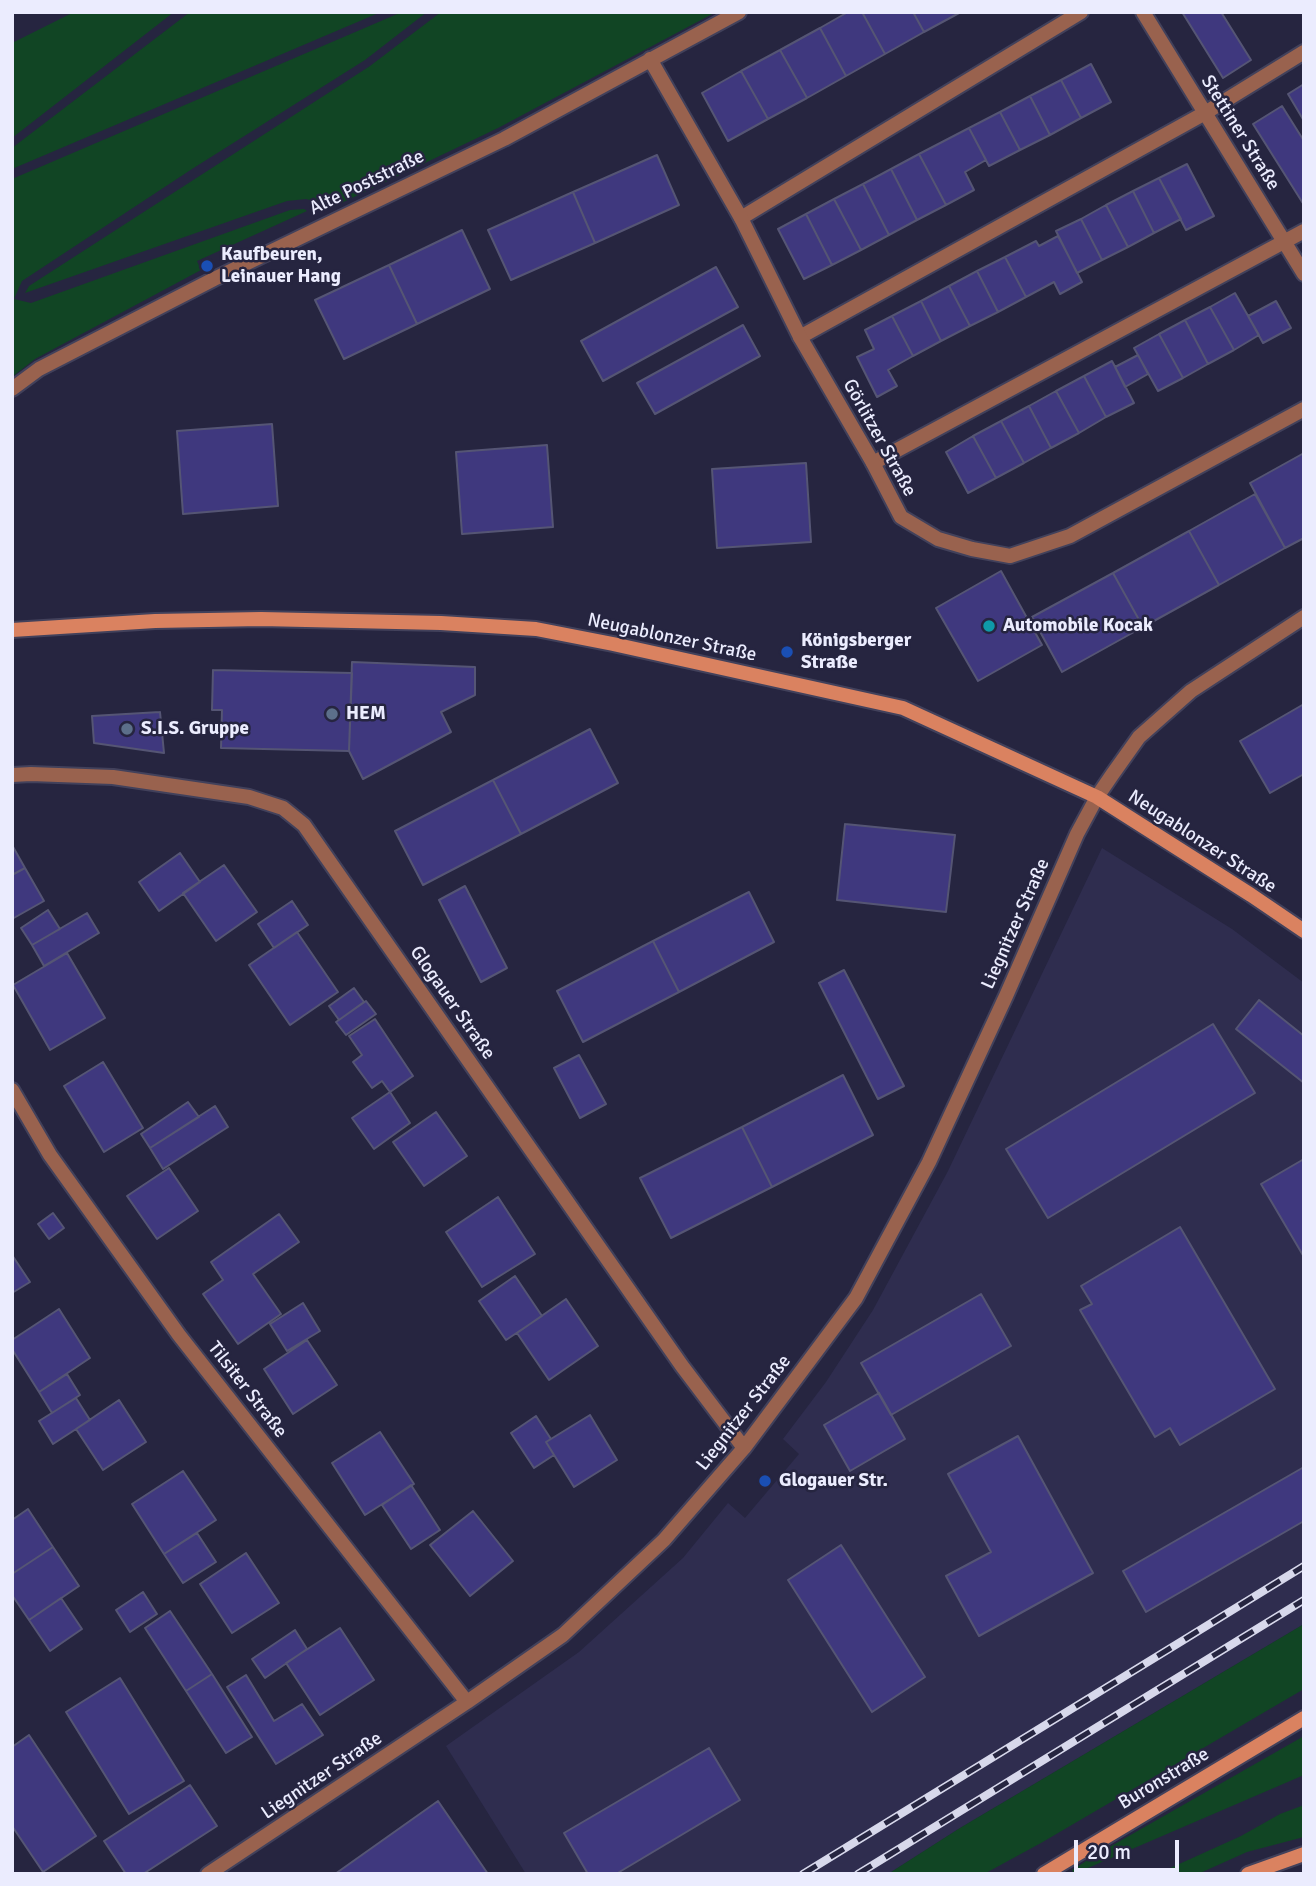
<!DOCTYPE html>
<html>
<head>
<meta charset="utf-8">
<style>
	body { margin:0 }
	#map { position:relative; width:1316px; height:1886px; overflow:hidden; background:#262540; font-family:Signika,sans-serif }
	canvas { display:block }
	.frame { position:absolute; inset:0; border:14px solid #ebecfe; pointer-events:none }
	.scale { position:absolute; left:1074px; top:1840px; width:105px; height:32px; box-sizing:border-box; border:4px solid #ebecfe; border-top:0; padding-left:9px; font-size:21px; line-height:24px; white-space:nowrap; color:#ebecfe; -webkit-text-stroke:5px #262540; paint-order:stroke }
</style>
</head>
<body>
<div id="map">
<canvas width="1316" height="1886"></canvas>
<div class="frame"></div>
<div class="scale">20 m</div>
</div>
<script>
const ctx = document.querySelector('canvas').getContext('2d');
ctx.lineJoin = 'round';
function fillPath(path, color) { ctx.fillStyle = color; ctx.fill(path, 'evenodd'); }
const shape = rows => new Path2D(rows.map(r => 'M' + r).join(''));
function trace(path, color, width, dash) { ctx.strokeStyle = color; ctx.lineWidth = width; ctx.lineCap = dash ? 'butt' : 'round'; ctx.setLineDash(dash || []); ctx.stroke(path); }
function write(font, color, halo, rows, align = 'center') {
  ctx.font = font + ' Signika,sans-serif'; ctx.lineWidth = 5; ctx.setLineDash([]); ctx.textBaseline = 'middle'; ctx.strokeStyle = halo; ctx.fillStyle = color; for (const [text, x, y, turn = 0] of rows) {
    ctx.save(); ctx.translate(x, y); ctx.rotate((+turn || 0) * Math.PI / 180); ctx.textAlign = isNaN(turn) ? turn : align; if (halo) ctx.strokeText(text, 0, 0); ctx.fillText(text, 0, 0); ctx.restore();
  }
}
fillPath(shape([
	[1102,848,1232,929,1304,983,1304,1624,960,1828,888,1874,526,1874,446,1746,579,1652,683,1558,728,1503,745,1518,799,1454,783,1439,826,1382,873,1310,948,1171]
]), '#2f2d4f');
fillPath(shape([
	[74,12,174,12,12,138,12,43],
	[190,12,381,12,12,169,12,148],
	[402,12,427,12,365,60,192,169,22,281,14,299,31,303,290,210,304,209,307,211,197,261,201,270,35,359,12,377,12,179],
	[441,12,716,12,498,128,331,208,324,204,306,199,287,201,25,293,29,286,370,66],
	[1304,1624,1304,1689,1041,1843,984,1874,888,1874,960,1828],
	[1304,1736,1304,1775,1074,1874,1072,1870,1099,1853],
	[1304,1805,1304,1837,1247,1852,1198,1874,1157,1874,1241,1836,1280,1814]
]), '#114524');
const building = shape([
	[848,12,862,12,885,54,846,76,820,28,848,12],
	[862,12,913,12,924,32,885,54,862,12],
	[913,12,961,12,924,32,913,12],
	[1182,12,1221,12,1251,60,1223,78,1182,12],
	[820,28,846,76,807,98,780,50,820,28],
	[780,50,807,98,768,119,741,71,780,50],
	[1091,64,1111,102,1081,118,1061,80,1091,64],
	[741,71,768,119,728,141,702,93,741,71],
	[1061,80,1081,118,1050,135,1030,96,1061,80],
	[1304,84,1304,121,1288,94,1304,84],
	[1030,96,1050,135,1020,150,1000,112,1030,96],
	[1282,106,1304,141,1304,205,1253,124,1282,106],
	[1000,112,1020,150,989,166,969,128,1000,112],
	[969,128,986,160,965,172,974,190,946,205,919,154,969,128],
	[919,154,946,205,917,220,891,169,919,154],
	[657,155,679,205,595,243,573,192,657,155],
	[1187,164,1214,216,1186,230,1159,178,1187,164],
	[891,169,917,220,889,235,863,184,891,169],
	[1159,178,1181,219,1154,233,1133,191,1159,178],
	[863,184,889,235,861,250,834,199,863,184],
	[1133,191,1154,233,1128,247,1106,205,1133,191],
	[573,192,595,243,511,280,488,230,573,192],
	[834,199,861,250,832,265,806,214,834,199],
	[1106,205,1128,247,1102,260,1081,219,1106,205],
	[806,214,832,265,804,279,778,229,806,214],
	[1081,219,1102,260,1077,273,1056,231,1081,219],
	[462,230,490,289,417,324,389,265,462,230],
	[1058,236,1082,282,1060,294,1054,282,1026,297,1005,257,1036,241,1039,246,1058,236],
	[1005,257,1026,297,998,312,977,271,1005,257],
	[389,265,417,324,344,359,315,300,389,265],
	[716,267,738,307,603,381,581,341,716,267],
	[977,271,998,312,970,326,949,286,977,271],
	[949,286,970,326,941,341,921,301,949,286],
	[1235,293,1259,335,1234,350,1210,307,1235,293],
	[921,301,941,341,913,356,892,316,921,301],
	[1276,301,1291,328,1263,343,1248,316,1276,301],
	[1210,307,1234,350,1208,364,1185,320,1210,307],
	[892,316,913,356,888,370,897,386,877,397,857,357,874,349,865,330,892,316],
	[1185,320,1208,364,1183,378,1159,334,1185,320],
	[743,325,760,356,655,414,637,383,743,325],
	[1159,334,1183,378,1158,391,1134,348,1159,334],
	[1138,355,1148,374,1125,387,1115,367,1138,355],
	[1112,361,1134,403,1106,417,1084,376,1112,361],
	[1084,376,1106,417,1079,433,1056,391,1084,376],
	[1056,391,1079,433,1051,448,1029,406,1056,391],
	[1029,406,1051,448,1024,463,1001,421,1029,406],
	[1001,421,1024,463,996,478,973,436,1001,421],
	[272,424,278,506,183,514,177,431,272,424],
	[973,436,996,478,968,493,946,452,973,436],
	[547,445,553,527,462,534,456,452,547,445],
	[1304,453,1304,538,1285,548,1250,483,1304,453],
	[806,463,811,542,717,548,712,469,806,463],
	[1255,494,1285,548,1219,585,1189,531,1255,494],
	[1189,531,1219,585,1143,627,1113,573,1189,531],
	[1001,571,1042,645,978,681,936,608,1001,571],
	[1113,573,1143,627,1062,672,1032,617,1113,573],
	[352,662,475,667,475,695,441,712,451,732,363,779,349,751,352,662],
	[213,670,352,673,349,751,221,748,222,710,212,710,213,670],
	[1304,704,1304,774,1270,793,1240,741,1304,704],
	[160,712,164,753,94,743,92,716,160,712],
	[590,729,618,783,521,834,493,780,590,729],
	[493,780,521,834,423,885,395,831,493,780],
	[845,824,955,835,946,912,837,900,845,824],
	[12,845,25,868,12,875,12,845],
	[180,853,200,882,159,911,139,882,180,853],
	[224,865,257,912,216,941,183,893,224,865],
	[25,868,44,901,12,919,12,875,25,868],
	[465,886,507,968,481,982,439,900,465,886],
	[749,892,774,942,679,992,653,941,749,892],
	[292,901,308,925,274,948,258,924,292,901],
	[48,910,60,929,32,945,21,928,48,910],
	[87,913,99,933,44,966,32,945,87,913],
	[297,932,338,992,290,1025,249,965,297,932],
	[653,941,679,992,583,1042,557,991,653,941],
	[67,953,105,1018,50,1050,13,985,67,953],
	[844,970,904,1086,878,1099,819,983,844,970],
	[354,988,364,1002,339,1020,329,1006,354,988],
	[1259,1000,1304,1036,1304,1083,1236,1029,1259,1000],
	[366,1001,376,1014,346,1035,336,1022,366,1001],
	[375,1019,413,1076,390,1092,382,1081,372,1088,353,1062,362,1055,349,1036,375,1019],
	[1213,1024,1255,1093,1048,1218,1006,1149,1213,1024],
	[579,1055,606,1104,580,1118,554,1068,579,1055],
	[103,1062,143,1128,104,1152,64,1086,103,1062],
	[843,1075,873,1135,772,1187,742,1127,843,1075],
	[390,1092,410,1123,374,1149,352,1118,390,1092],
	[188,1102,199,1117,150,1148,141,1134,188,1102],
	[215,1106,228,1127,163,1169,150,1148,215,1106],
	[436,1112,467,1156,424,1186,393,1142,436,1112],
	[742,1127,772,1187,671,1238,640,1178,742,1127],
	[1304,1159,1304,1257,1261,1184,1304,1159],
	[169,1168,198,1211,157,1239,127,1196,169,1168],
	[498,1197,535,1254,482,1287,446,1232,498,1197],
	[53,1213,64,1228,49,1239,38,1224,53,1213],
	[279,1214,299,1242,253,1274,281,1314,238,1344,203,1294,223,1280,211,1262,279,1214],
	[1180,1227,1275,1389,1180,1445,1170,1428,1155,1437,1080,1310,1092,1304,1081,1286,1180,1227],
	[12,1255,30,1282,12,1293,12,1255],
	[515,1276,542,1316,506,1340,479,1301,515,1276],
	[981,1294,1011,1346,891,1415,861,1363,981,1294],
	[566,1299,598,1346,549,1380,517,1333,566,1299],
	[303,1303,320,1331,287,1351,270,1324,303,1303],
	[59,1309,90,1358,39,1392,12,1349,12,1340,59,1309],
	[307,1340,337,1385,293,1414,264,1369,307,1340],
	[67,1374,80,1395,52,1413,39,1392,67,1374],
	[879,1393,905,1439,850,1471,824,1425,879,1393],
	[76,1398,90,1420,53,1444,39,1421,76,1398],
	[119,1400,146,1442,103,1470,76,1429,119,1400],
	[590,1415,617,1460,574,1487,546,1442,590,1415],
	[536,1416,551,1439,546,1442,554,1455,534,1468,511,1433,536,1416],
	[380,1432,414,1484,365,1515,332,1463,380,1432],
	[1018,1436,1093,1573,979,1636,946,1576,991,1552,948,1474,1018,1436],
	[1304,1467,1304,1521,1146,1612,1123,1571,1304,1467],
	[183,1471,216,1520,164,1554,132,1504,183,1471],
	[411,1485,440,1530,411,1549,382,1505,411,1485],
	[28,1509,53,1547,12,1574,12,1520,28,1509],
	[473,1511,513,1561,470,1596,430,1545,473,1511],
	[197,1533,216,1562,183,1583,164,1554,197,1533],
	[841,1545,925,1677,872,1712,788,1580,841,1545],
	[53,1547,79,1586,29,1620,12,1595,12,1574,53,1547],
	[246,1553,279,1603,232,1633,200,1584,246,1553],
	[143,1592,157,1614,130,1632,116,1610,143,1592],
	[61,1598,82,1629,50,1651,29,1620,61,1598],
	[170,1611,212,1674,186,1691,145,1628,170,1611],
	[340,1628,374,1680,320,1715,286,1663,340,1628],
	[295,1630,307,1649,265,1678,252,1659,295,1630],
	[212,1674,252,1737,226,1753,186,1691,212,1674],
	[246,1675,274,1721,302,1704,323,1735,276,1764,227,1687,246,1675],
	[120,1678,184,1781,129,1814,66,1712,120,1678],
	[29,1735,96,1836,43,1872,12,1826,12,1747,29,1735],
	[709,1748,740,1800,616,1874,588,1874,564,1833,709,1748],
	[190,1785,217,1826,143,1874,126,1874,104,1841,190,1785],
	[438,1801,488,1874,335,1874,438,1801]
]);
fillPath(building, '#3f387e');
trace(building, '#555574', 2);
const lane = shape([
	[741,218,1081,12],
	[800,337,1205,113,1304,52],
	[873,463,1304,231]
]);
const street = shape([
	[1143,12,1304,274],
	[650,59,741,218,800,337,873,463,901,517,938,539,972,549,1010,556,1070,536,1304,409],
	[12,389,39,369,214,279,504,139,739,12],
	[12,775,31,774,113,777,249,797,283,808,304,825,682,1366,744,1448],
	[12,1090,50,1155,179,1335,467,1702],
	[208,1874,467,1702,563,1635,664,1540,744,1448,856,1298,929,1162,1006,996,1077,834,1097,797,1112,775,1139,737,1191,691,1304,617]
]);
const secondary = shape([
	[12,630,155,621,261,619,441,623,536,629,613,644,903,708,1097,797,1251,895,1304,931],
	[1044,1874,1304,1718],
	[1248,1874,1304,1854]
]);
trace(lane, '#42415b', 18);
trace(street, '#42415b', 18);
trace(secondary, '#42415b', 18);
trace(lane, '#99624e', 14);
trace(street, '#99624e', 14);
trace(secondary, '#da8260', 14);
const rail = shape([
	[803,1874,1304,1566],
	[858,1874,1304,1600]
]);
trace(rail, '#d7d8eb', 8);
trace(rail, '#262540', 5, [16]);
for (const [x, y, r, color] of [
	[207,266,7,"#1a4fb4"],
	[989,626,7,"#0f9aa8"],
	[787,652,7,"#1a4fb4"],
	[332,714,7,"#5c6f8a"],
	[127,729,7,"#5c6f8a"],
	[765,1481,7,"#1a4fb4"]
]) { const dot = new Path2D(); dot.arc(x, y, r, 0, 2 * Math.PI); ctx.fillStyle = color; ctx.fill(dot); trace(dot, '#262540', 2.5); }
write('19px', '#ebecfe', '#262540', [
	["Stettiner Straße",1240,133,58],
	["Alte Poststraße",367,183,-26],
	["Görlitzer Straße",879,438,61],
	["Neugablonzer Straße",672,638,12],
	["Neugablonzer Straße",1202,842,33],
	["Liegnitzer Straße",1016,924,-66],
	["Glogauer Straße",452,1003,55],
	["Tilsiter Straße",247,1390,52],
	["Liegnitzer Straße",744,1413,-52],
	["Liegnitzer Straße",322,1776,-34],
	["Buronstraße",1164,1779,-31]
]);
write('bold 19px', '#ebecfe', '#262540', [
	["Kaufbeuren,",221,255],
	["Leinauer Hang",221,277],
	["Automobile Kocak",1003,626],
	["Königsberger",801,641],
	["Straße",801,663],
	["HEM",346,714],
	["S.I.S. Gruppe",141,729],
	["Glogauer Str.",779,1481]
], 'left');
</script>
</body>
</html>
